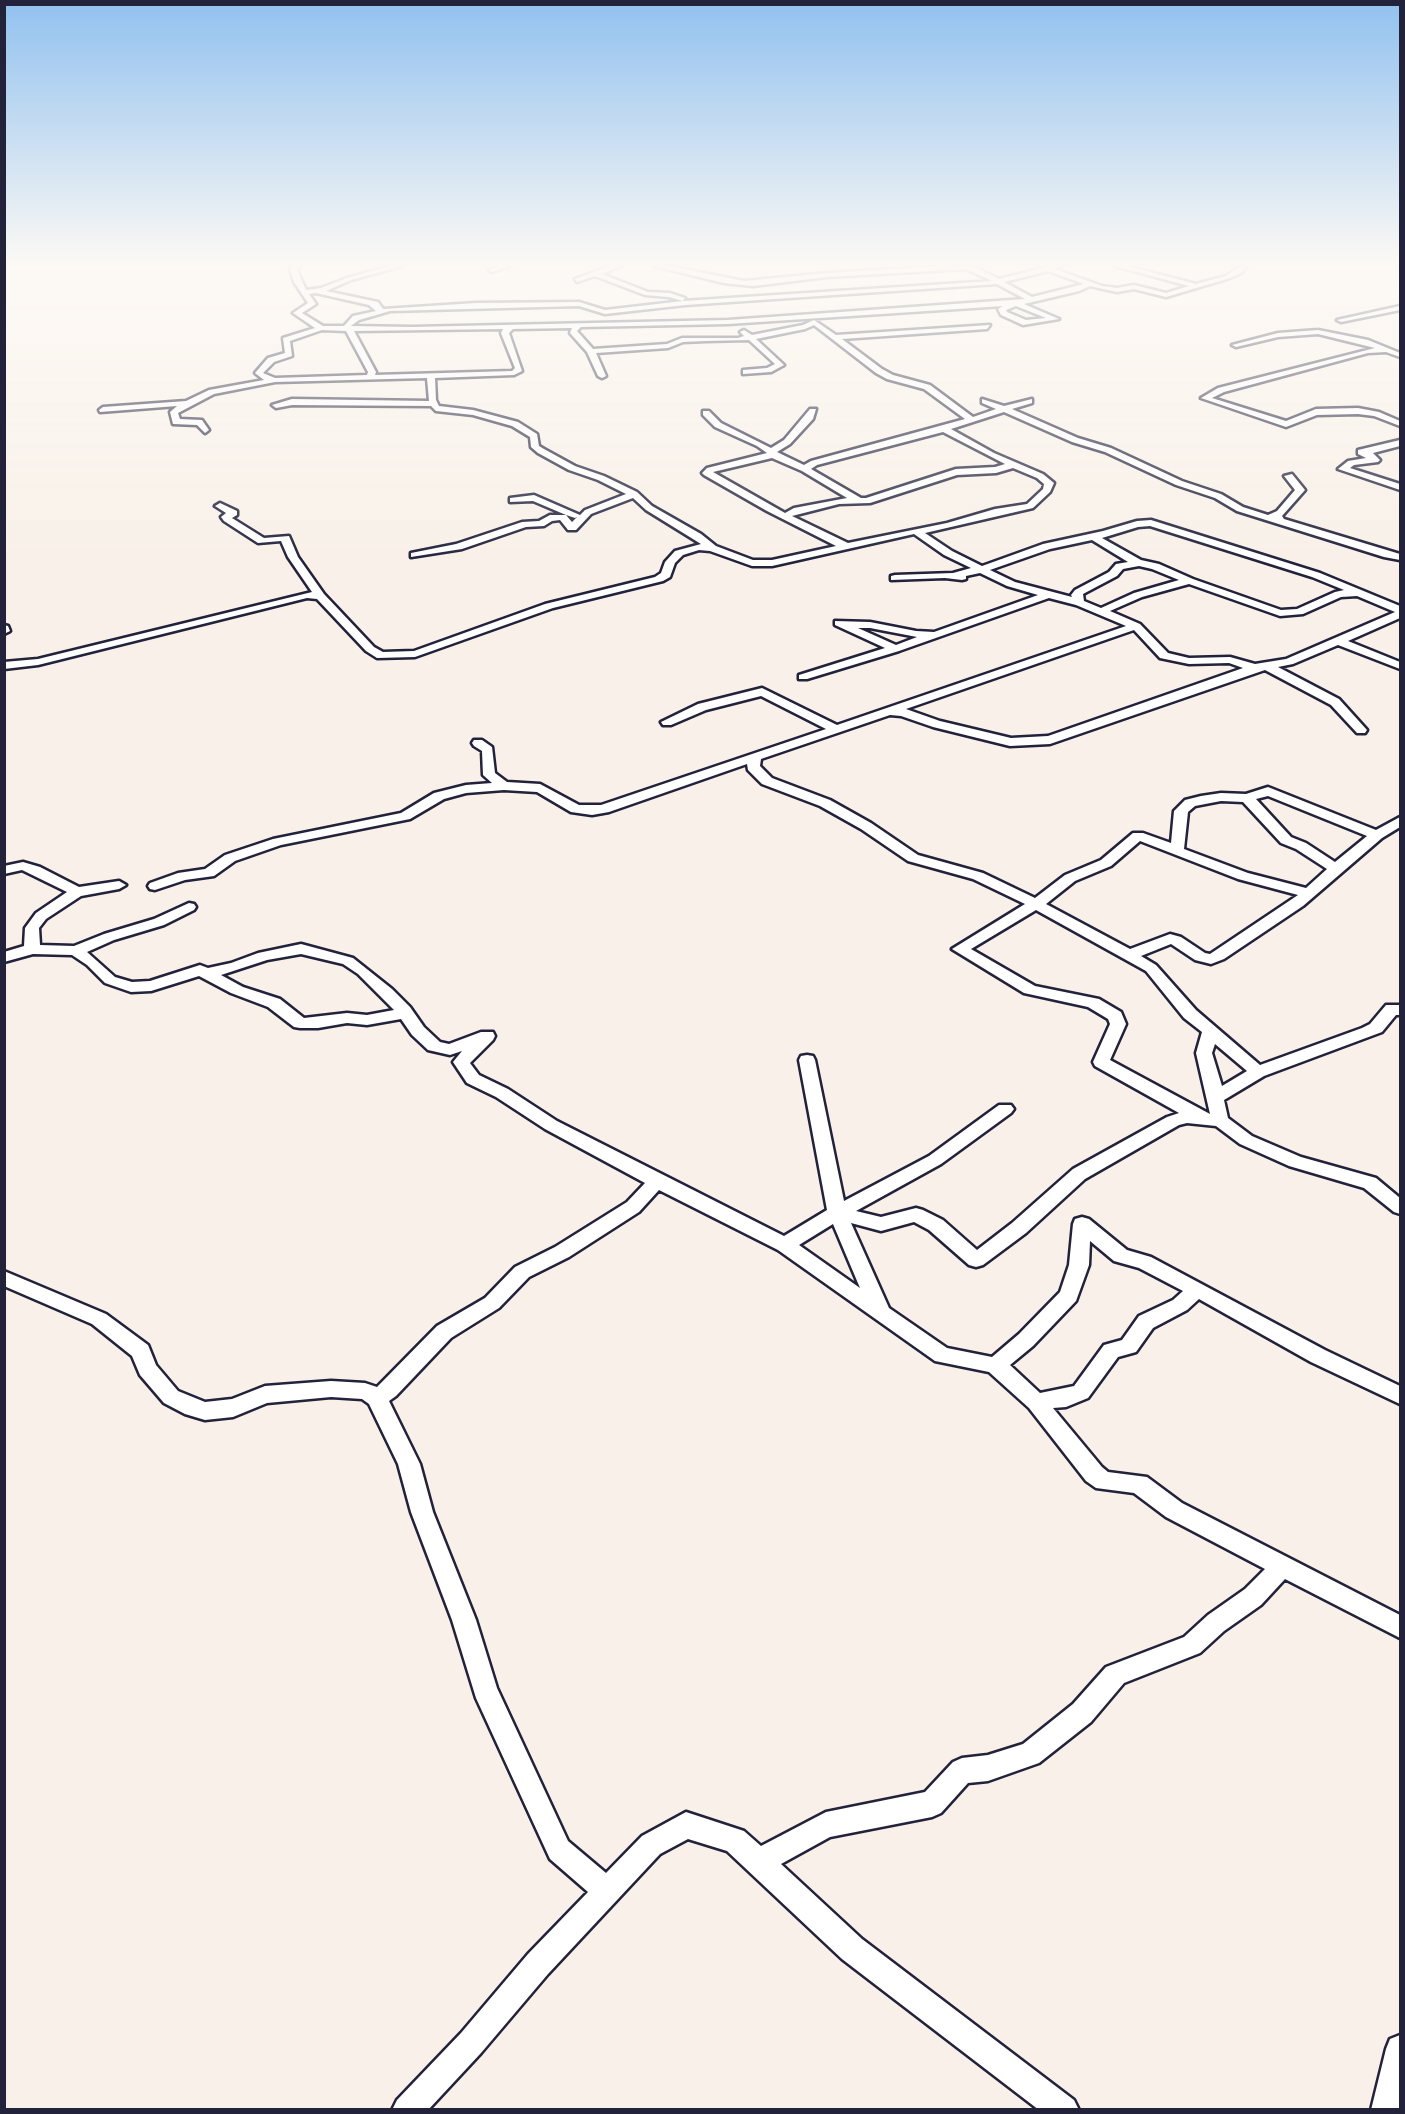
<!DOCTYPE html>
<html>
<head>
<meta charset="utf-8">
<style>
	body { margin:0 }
	#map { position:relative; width:1405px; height:2114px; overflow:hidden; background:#f9f1e9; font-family:"Patrick Hand",sans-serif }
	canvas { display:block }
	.frame { position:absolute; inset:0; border:6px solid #22223b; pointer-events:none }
</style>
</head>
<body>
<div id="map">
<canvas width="1405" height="2114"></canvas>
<div class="frame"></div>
</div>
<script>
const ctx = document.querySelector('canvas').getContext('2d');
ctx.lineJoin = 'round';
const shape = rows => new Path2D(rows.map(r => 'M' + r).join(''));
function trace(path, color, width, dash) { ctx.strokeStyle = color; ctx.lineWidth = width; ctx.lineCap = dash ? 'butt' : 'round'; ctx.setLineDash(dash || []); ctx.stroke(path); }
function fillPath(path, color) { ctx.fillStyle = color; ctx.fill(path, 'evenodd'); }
const street = shape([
	[292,266,300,266,297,270,306,290,321,288,347,278,390,266,402,266,351,280,326,291,378,302,383,309,476,303,579,302,605,310,683,301,669,297,645,295,595,276,577,282,575,279,610,266,621,266,602,274,648,292,670,293,685,298,683,301,992,281,966,269,827,277,753,286,724,283,654,266,668,266,744,281,827,273,942,266,975,267,999,279,1050,266,1062,266,1055,269,1102,286,1117,288,1134,285,1166,293,1189,286,1115,266,1127,266,1196,284,1226,276,1240,266,1247,266,1241,273,1230,278,1166,297,1134,289,1117,292,1090,286,1079,291,1024,304,1059,319,1023,325,1001,315,998,309,1003,306,728,324,581,327,577,331,593,349,667,344,682,338,738,338,744,336,740,332,744,330,752,335,803,325,814,320,836,335,990,325,987,329,842,339,882,369,893,375,930,385,973,417,996,409,982,403,982,399,1004,406,1032,399,1032,403,1012,409,1078,438,1111,448,1182,481,1221,494,1243,507,1268,515,1277,511,1295,490,1284,476,1292,474,1305,490,1282,516,1284,519,1400,554,1400,560,1384,557,1237,511,1215,498,1176,485,1105,452,1072,442,1004,412,951,429,994,453,1043,474,1054,483,1050,492,1033,508,925,533,952,551,982,566,1043,544,1103,531,1137,521,1151,520,1320,573,1400,606,1400,618,1348,641,1400,662,1400,669,1338,645,1293,664,1278,667,1339,699,1367,730,1365,733,1357,733,1331,705,1265,670,1050,744,1010,746,933,727,901,716,890,715,761,759,760,766,772,778,830,800,871,823,918,855,983,873,1035,898,1065,875,1101,860,1133,833,1143,833,1171,843,1174,811,1185,800,1201,796,1221,793,1246,794,1268,787,1376,830,1400,817,1400,827,1382,838,1303,906,1224,959,1211,964,1195,960,1171,944,1141,956,1156,965,1196,1010,1260,1065,1362,1028,1370,1024,1386,1005,1400,1005,1400,1015,1396,1015,1382,1032,1264,1076,1224,1100,1228,1118,1252,1136,1301,1157,1376,1178,1400,1198,1400,1214,1394,1212,1364,1188,1289,1166,1240,1144,1216,1126,1187,1123,1179,1125,1085,1179,1026,1233,983,1265,976,1267,969,1265,929,1230,914,1222,881,1231,851,1223,889,1308,947,1348,992,1357,1019,1334,1060,1292,1069,1265,1073,1224,1075,1219,1082,1217,1089,1219,1127,1250,1151,1257,1325,1350,1400,1386,1400,1404,1311,1362,1199,1299,1187,1310,1153,1328,1136,1352,1118,1357,1088,1398,1066,1407,1053,1408,1102,1467,1108,1472,1147,1477,1182,1503,1400,1615,1400,1638,1285,1579,1261,1605,1224,1631,1200,1653,1124,1683,1091,1722,1039,1763,988,1781,968,1783,941,1813,932,1817,830,1837,781,1864,862,1939,1074,2100,1079,2110,1039,2110,842,1959,727,1851,688,1839,660,1854,548,1974,481,2053,428,2110,392,2110,397,2100,461,2033,528,1954,588,1892,550,1859,476,1698,452,1620,411,1512,398,1464,369,1404,362,1399,331,1397,267,1403,233,1417,205,1420,185,1414,164,1403,140,1375,132,1356,92,1324,4,1286,4,1271,106,1314,148,1345,156,1365,178,1391,205,1402,232,1399,265,1386,331,1381,365,1383,377,1387,437,1326,485,1298,515,1267,555,1247,627,1202,645,1183,545,1129,496,1097,467,1083,453,1062,462,1051,450,1055,428,1050,412,1035,401,1019,367,1025,347,1023,318,1028,300,1028,294,1027,268,1007,231,993,199,976,151,991,131,992,105,983,87,965,72,955,33,954,4,962,4,952,24,946,25,928,36,913,67,892,22,870,4,874,4,866,23,862,40,867,79,887,119,881,126,885,119,889,81,896,46,919,39,928,40,945,74,946,104,934,154,919,189,903,194,904,196,907,194,910,164,925,114,940,87,952,115,977,132,982,150,981,200,965,208,968,231,963,258,953,301,944,353,958,392,989,410,1007,424,1027,440,1042,449,1044,481,1032,493,1032,495,1036,493,1040,470,1063,479,1075,508,1089,557,1121,784,1236,827,1210,799,1060,801,1056,807,1055,813,1056,815,1060,844,1201,929,1156,999,1105,1011,1105,1014,1109,1011,1113,941,1164,856,1211,881,1217,916,1208,923,1210,943,1220,977,1250,1012,1223,1073,1169,1167,1117,1179,1113,1095,1066,1093,1062,1110,1024,1108,1019,1088,1007,1024,993,952,949,1025,904,973,879,908,861,861,829,820,806,762,784,748,770,747,764,609,812,592,815,571,812,537,792,504,790,466,793,444,799,410,819,281,845,235,861,214,876,185,880,155,890,150,889,148,886,150,883,178,873,205,869,225,855,273,839,401,813,434,793,466,785,492,783,483,775,482,751,474,746,472,743,474,740,482,740,492,747,495,773,507,782,540,784,579,805,601,805,826,729,761,696,706,710,671,725,663,725,661,722,698,704,762,688,837,725,1126,626,1076,605,1049,598,899,651,807,679,799,679,799,675,885,648,835,625,835,621,870,622,916,631,934,632,1038,595,1007,586,980,573,966,576,966,579,962,580,945,578,891,580,891,576,895,575,953,573,971,568,944,555,914,534,772,566,752,566,710,551,699,550,683,555,675,563,670,577,663,581,553,608,415,657,377,658,366,651,317,599,307,598,38,665,4,669,4,662,38,659,312,592,288,557,281,541,258,543,224,521,221,517,226,513,215,506,220,503,237,511,237,515,232,518,264,538,289,536,298,557,324,594,374,647,383,652,414,651,545,604,655,577,661,573,665,562,675,551,701,544,646,510,633,498,591,514,576,530,568,530,560,520,552,521,544,526,526,527,462,549,411,557,411,553,456,544,522,522,539,521,550,515,566,515,533,501,510,502,510,498,534,495,580,515,585,510,626,494,598,480,569,470,538,453,531,447,530,437,512,426,473,415,436,411,431,406,292,405,276,408,272,405,292,399,429,401,427,378,275,382,214,394,178,413,180,419,202,420,209,430,205,433,197,425,173,424,170,412,177,406,100,412,99,410,103,407,186,401,209,390,264,380,255,373,268,358,285,353,283,338,315,328,293,313,308,303,294,282,290,269,292,266],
	[1048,271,1084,284,1032,297,1004,282,1048,271],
	[997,284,1025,299,728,320,412,327,351,326,359,320,390,311,579,306,605,314,685,305,997,284],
	[316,293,369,305,376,311,353,316,344,326,323,326,302,313,316,304,309,294,316,293],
	[1016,306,1046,318,1026,320,1007,312,1006,310,1016,306],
	[814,325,876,373,887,379,924,389,965,419,811,461,804,465,777,452,790,444,813,419,816,409,810,409,784,440,771,448,721,423,709,411,703,411,703,415,715,427,757,446,767,453,707,468,702,473,704,475,767,511,836,546,772,560,753,560,716,546,701,534,652,506,637,492,604,476,575,466,544,449,539,446,537,434,518,422,473,410,439,406,436,400,435,378,514,375,522,371,509,333,513,329,572,328,570,333,587,352,598,376,602,378,606,376,596,353,668,348,683,342,706,341,749,340,775,364,767,368,743,370,743,374,771,372,784,365,756,339,805,329,814,325],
	[503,329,501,333,515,368,512,371,375,375,376,372,354,331,503,329],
	[322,330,346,331,368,372,367,375,275,378,263,373,274,362,292,356,290,341,322,330],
	[943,432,1005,464,995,467,956,469,866,498,861,498,811,469,817,465,943,432],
	[772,458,802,471,847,498,794,508,785,513,713,472,772,458],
	[1013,468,1037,478,1044,484,1043,489,1027,504,995,509,947,523,848,543,792,516,839,504,870,503,957,475,996,473,1013,468],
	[566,515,575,518,577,517,572,522,566,515],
	[1150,526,1312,577,1344,590,1335,592,1297,609,1281,610,1193,579,1159,564,1141,560,1102,538,1138,527,1150,526],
	[1092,540,1128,562,1116,564,1109,572,1075,590,1071,595,1072,597,1015,582,990,570,1050,549,1092,540],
	[1139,566,1152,569,1179,580,1134,593,1101,608,1084,601,1083,594,1117,576,1123,569,1139,566],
	[1189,584,1280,616,1303,614,1341,597,1357,596,1395,612,1286,659,1255,664,1230,657,1189,658,1168,653,1140,624,1110,611,1142,597,1189,584],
	[858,628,870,628,917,637,896,645,858,628],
	[1134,630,1160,658,1189,664,1229,663,1243,668,1048,736,1011,738,940,721,906,709,1134,630],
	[1268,796,1367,836,1335,862,1306,843,1291,837,1256,799,1268,796],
	[1221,801,1243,802,1281,843,1296,849,1327,869,1306,888,1248,873,1184,849,1188,812,1195,806,1221,801],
	[1140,841,1238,879,1298,895,1210,954,1205,953,1181,937,1170,934,1130,949,1046,904,1075,881,1111,866,1140,841],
	[1036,910,1146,971,1184,1018,1202,1032,1196,1053,1210,1114,1110,1060,1126,1024,1121,1012,1099,999,1035,986,971,949,1036,910],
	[301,954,343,964,358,974,394,1010,367,1015,347,1013,304,1018,280,999,243,987,221,975,267,960,301,954],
	[1215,1044,1247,1071,1222,1086,1212,1053,1215,1044],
	[659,1190,778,1250,935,1361,989,1372,1029,1408,1086,1481,1096,1488,1134,1493,1166,1517,1265,1569,1245,1589,1208,1615,1184,1637,1106,1667,1073,1704,1023,1744,988,1755,962,1758,953,1762,925,1792,826,1812,761,1846,744,1831,686,1812,642,1836,606,1873,568,1841,497,1688,476,1620,433,1512,420,1464,389,1401,396,1396,451,1338,499,1308,529,1277,569,1257,639,1212,659,1190],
	[833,1224,860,1288,799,1245,833,1224],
	[1090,1241,1114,1261,1139,1268,1183,1291,1173,1300,1139,1316,1122,1340,1104,1345,1074,1386,1040,1393,1010,1365,1033,1346,1076,1301,1089,1265,1090,1241],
	[498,266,510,266,492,272,489,270,498,266],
	[1400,306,1400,310,1341,322,1337,320,1400,306],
	[1318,330,1368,340,1400,353,1400,357,1386,352,1368,353,1224,392,1212,398,1286,421,1316,409,1358,408,1379,412,1400,421,1400,426,1374,416,1358,414,1317,415,1286,427,1201,398,1218,388,1375,348,1318,334,1278,337,1236,347,1232,345,1278,333,1318,330],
	[1400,440,1400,446,1373,453,1380,460,1378,462,1354,465,1350,468,1400,484,1400,490,1338,469,1348,461,1366,458,1358,454,1358,450,1400,440],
	[4,625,8,626,10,631,4,634,4,625],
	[1400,2035,1400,2110,1371,2110,1386,2049,1390,2039,1400,2035]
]);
trace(street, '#22223b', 5);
fillPath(street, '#fff');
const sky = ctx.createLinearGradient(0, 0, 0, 562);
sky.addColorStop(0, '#91c1ef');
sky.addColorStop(0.47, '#fcf9f5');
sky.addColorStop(1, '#fcf9f500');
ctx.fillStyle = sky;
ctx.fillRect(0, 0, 1405, 562);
</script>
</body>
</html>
